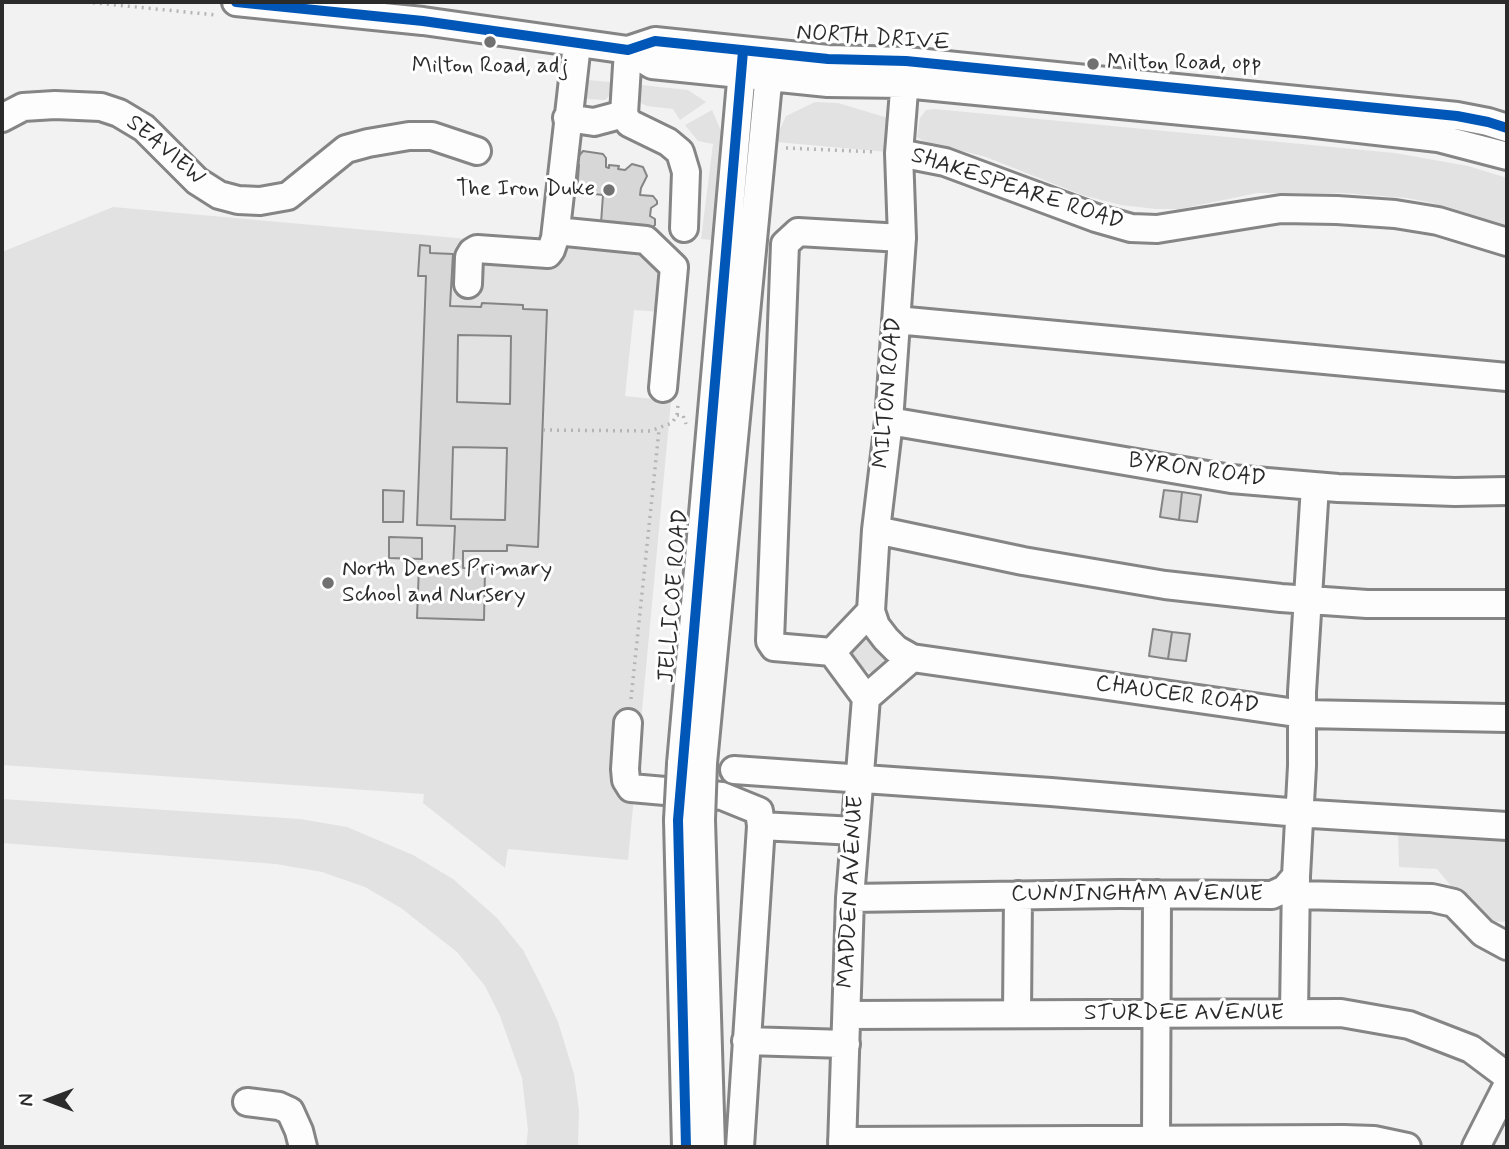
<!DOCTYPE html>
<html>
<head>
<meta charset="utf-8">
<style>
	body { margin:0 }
	#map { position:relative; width:1509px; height:1149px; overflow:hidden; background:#f2f2f2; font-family:Mynerve,sans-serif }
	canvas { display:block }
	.frame { position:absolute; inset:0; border:4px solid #2b2b2b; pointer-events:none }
	.north { position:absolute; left:14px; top:1065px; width:70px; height:70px; -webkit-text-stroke:5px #fff; paint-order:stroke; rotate:270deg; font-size:19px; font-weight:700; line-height:28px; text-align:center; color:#2b2b2b }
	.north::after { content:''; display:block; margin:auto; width:24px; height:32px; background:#2b2b2b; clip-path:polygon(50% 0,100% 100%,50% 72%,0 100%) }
</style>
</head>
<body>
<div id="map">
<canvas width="1509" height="1149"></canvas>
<div class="frame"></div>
<div class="north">N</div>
</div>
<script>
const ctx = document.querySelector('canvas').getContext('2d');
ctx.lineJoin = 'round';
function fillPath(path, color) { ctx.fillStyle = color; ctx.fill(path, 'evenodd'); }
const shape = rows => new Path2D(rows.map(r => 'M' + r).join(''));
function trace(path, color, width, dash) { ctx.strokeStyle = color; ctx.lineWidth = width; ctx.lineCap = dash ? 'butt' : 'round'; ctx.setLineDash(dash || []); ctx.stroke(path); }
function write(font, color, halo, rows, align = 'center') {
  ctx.font = font + ' Mynerve,sans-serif'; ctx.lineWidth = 6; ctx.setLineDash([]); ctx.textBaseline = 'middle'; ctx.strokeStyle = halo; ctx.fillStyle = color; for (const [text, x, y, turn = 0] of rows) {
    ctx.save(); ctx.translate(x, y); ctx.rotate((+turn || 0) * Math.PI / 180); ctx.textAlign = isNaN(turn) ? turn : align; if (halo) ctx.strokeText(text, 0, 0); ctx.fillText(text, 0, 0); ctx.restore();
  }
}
fillPath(shape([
	[577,79,610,82,612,88,610,95,605,100,575,98],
	[641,85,688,90,706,102,680,120,673,109,647,106,641,103],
	[815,102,838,103,888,118,888,152,776,142,780,129,786,116],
	[934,109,1395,153,1468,166,1507,178,1507,227,1432,203,1407,198,1342,193,1257,193,1180,209,1156,209,1121,205,1082,195,986,157,923,141,917,137,920,118,926,110],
	[712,110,721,131,722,142,712,240,701,239,713,144,698,141,685,125],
	[113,207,645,255,665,273,660,312,634,310,625,396,671,401,628,860,508,849,505,868,423,803,424,794,2,765,2,252],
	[862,634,870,639,887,659,886,665,875,675,863,668,850,653,850,645],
	[2,799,300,819,347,827,413,855,453,879,497,918,523,950,542,987,558,1022,574,1074,579,1110,578,1147,526,1147,528,1130,522,1078,500,1016,485,986,457,952,401,908,365,887,322,872,276,864,2,843],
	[1398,828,1507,835,1507,922,1480,921,1437,869,1399,867]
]), '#e2e2e2');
const building = shape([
	[583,151,603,154,606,158,606,167,609,168,609,165,619,166,618,169,625,170,632,164,643,167,647,176,641,188,640,195,653,196,657,201,657,204,651,208,650,216,655,219,655,225,650,229,601,223,603,195,577,192,579,165,576,165,577,158,583,151],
	[420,245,430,246,430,253,453,254,450,306,481,307,482,303,523,305,523,309,547,310,538,547,507,545,507,551,463,551,463,568,485,569,484,620,417,618,419,566,453,568,455,526,417,525,426,276,418,276,420,245],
	[458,335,511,336,510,404,457,402,458,335],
	[453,447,507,448,505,520,451,519,453,447],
	[383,490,404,491,403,522,383,522,383,490],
	[1164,490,1182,492,1179,520,1160,517,1164,490],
	[1182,492,1201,495,1197,522,1179,520,1182,492],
	[389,537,422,538,422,559,389,558,389,537],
	[1153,629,1172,632,1168,659,1149,656,1153,629],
	[1172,632,1190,634,1186,661,1168,659,1172,632]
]);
fillPath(building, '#d7d7d7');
trace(building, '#858585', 2);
const minor = shape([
	[236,2,423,21,628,50,655,41,828,59,906,61,1457,116,1488,122,1507,128],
	[628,50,652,65,828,83,904,84,1306,123,1438,138,1507,156],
	[628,50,624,114,629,123,668,142,680,152,686,172,684,228],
	[2,118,23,107,55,105,101,107,119,113,144,128,197,181,219,195,238,200,260,201,288,196,346,149,368,143,409,136,432,136,477,151],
	[567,118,594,122,624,114],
	[899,153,945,162,1096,218,1131,228,1157,229,1281,209,1337,210,1395,214,1438,221,1507,242],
	[556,231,646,240,674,267,663,388],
	[468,284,469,257,472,252,477,249,548,254,551,250,555,238,577,44],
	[896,320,1507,377],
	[889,421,1231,479,1338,488,1455,492,1507,491],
	[876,530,1023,561,1165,585,1281,598,1367,604,1507,604],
	[871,611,876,626,886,639,896,649,912,658,1303,714,1507,718],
	[832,652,774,647,770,641,785,244,798,232,902,238],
	[866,698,832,652,871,611,876,530,889,421,902,238,899,153,906,66],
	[628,723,625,769,626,780,631,788,722,796,759,811,761,826,855,831],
	[703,763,770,62],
	[681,764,743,59],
	[734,770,1051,792,1312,814,1507,826],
	[678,820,686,1147],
	[701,820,711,1147],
	[1296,895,1432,898,1454,903,1483,933,1507,946],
	[850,898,1119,894,1272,895,1285,889,1296,876,1302,766,1302,692,1315,486],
	[1294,1013,1296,878],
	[1017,1014,1018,895],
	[847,1015,1341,1013,1409,1025,1471,1049,1507,1076],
	[746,1041,846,1044],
	[247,1102,279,1106,290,1111,299,1131,303,1147],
	[1156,1140,1157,894],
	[842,1141,1344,1139,1374,1140,1407,1147],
	[740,1147,761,826],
	[842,1147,850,898,866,698,912,658],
	[1476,1147,1507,1086]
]);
trace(minor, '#858585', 32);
trace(shape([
	[86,2,216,15],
	[786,148,876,152],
	[677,415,683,415,686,424],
	[543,430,650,431,672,423,677,415,678,405],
	[631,699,659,430]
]), '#b5b5b5', 3.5, [2, 5]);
trace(minor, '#fdfdfd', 26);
const minorBridge = shape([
	[678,820,681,764],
	[701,820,703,763]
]);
trace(minorBridge, '#858585', 32, []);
trace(minorBridge, '#fdfdfd', 26);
trace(shape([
	[236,2,423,21,628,50,655,41,828,59,906,61,1457,116,1488,122,1507,128],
	[686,1147,678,820,743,51]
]), '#0057b8', 10);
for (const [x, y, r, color] of [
	[490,42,7,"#717171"],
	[1093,64,7,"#717171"],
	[609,190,7,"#717171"],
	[328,583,7,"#717171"]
]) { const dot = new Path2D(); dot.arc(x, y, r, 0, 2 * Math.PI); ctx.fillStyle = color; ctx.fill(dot); trace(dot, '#fff', 2.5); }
write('23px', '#2b2b2b', '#fff', [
	["NORTH DRIVE",873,39,4],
	["SEAVIEW",165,151,40],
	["SHAKESPEARE ROAD",1017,190,18],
	["MILTON ROAD",889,393,-85],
	["BYRON ROAD",1197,471,8],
	["JELLICOE ROAD",675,596,-85],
	["CHAUCER ROAD",1177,696,8],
	["MADDEN AVENUE",852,892,-87],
	["CUNNINGHAM AVENUE",1137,895],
	["STURDEE AVENUE",1184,1014]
]);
write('23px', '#2b2b2b', '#fff', [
	["Milton Road, opp",1107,64],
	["Milton Road, adj",490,67,"center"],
	["The Iron Duke",595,190,"right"],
	["North Denes Primary",342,570],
	["School and Nursery",342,596]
], 'left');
</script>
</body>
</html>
